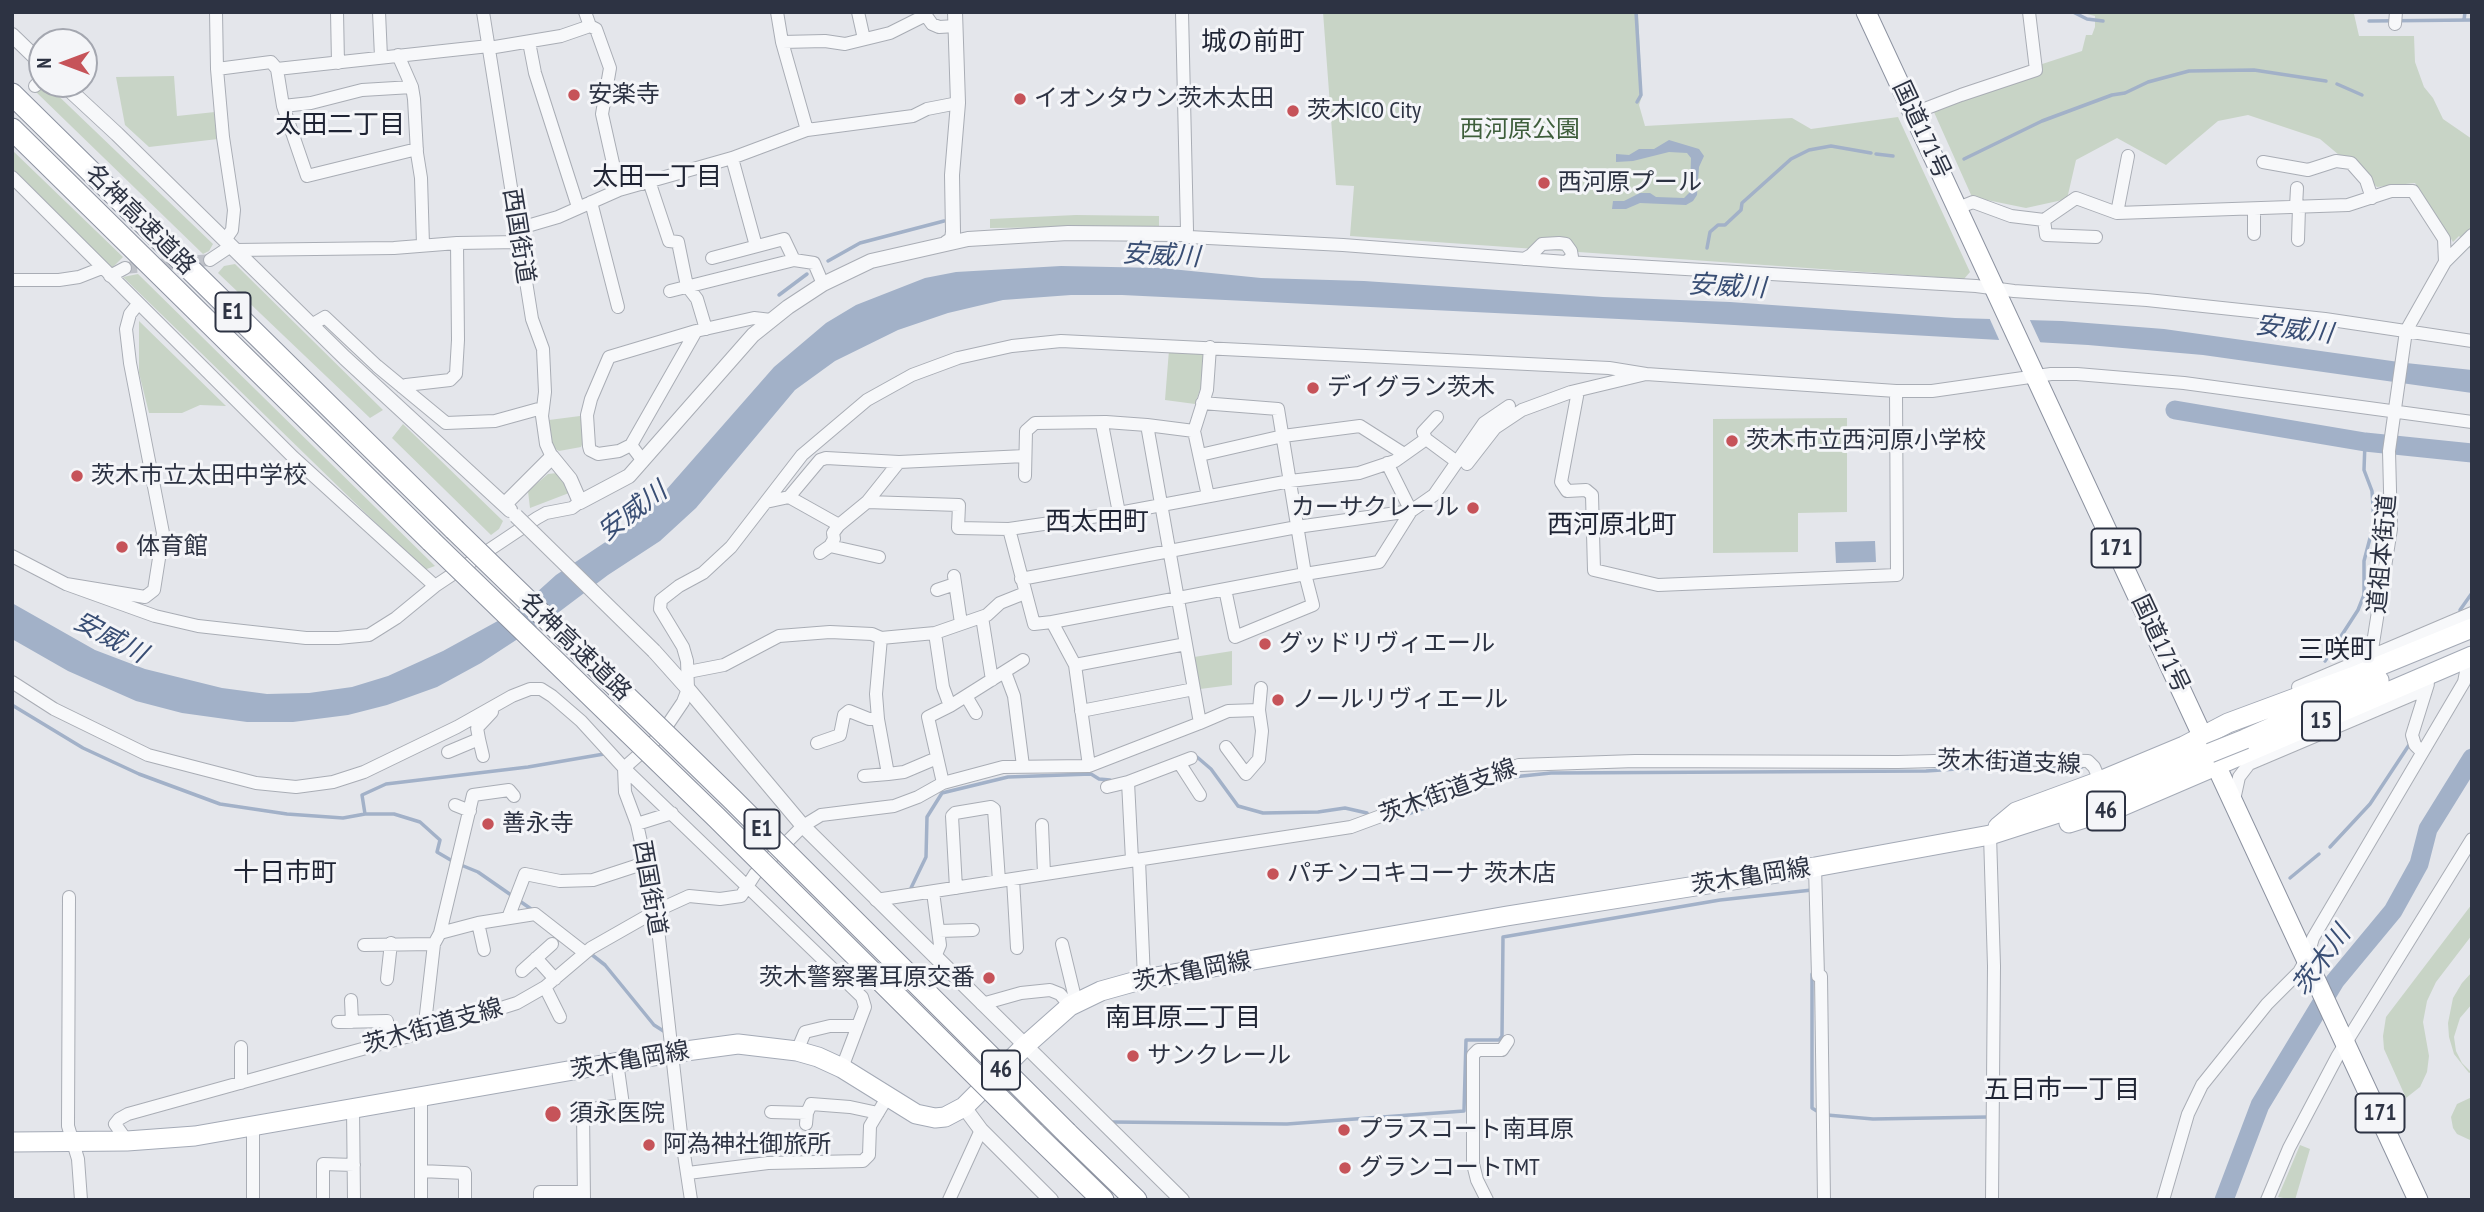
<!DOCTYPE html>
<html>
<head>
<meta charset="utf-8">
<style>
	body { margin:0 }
	#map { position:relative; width:2484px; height:1212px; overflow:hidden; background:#e4e6eb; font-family:"PT Sans Narrow",sans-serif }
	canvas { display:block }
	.frame { position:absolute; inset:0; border:14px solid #2d3343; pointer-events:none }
	.north { position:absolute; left:28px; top:28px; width:70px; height:70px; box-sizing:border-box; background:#f4f5f8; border:2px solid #a4a7b0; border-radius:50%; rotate:270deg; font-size:19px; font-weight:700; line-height:28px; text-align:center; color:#2d3343 }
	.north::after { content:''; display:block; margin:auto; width:24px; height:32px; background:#c65359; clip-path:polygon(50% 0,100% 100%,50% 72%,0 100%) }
</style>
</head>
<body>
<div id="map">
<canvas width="2484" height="1212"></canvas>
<div class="frame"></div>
<div class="north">N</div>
</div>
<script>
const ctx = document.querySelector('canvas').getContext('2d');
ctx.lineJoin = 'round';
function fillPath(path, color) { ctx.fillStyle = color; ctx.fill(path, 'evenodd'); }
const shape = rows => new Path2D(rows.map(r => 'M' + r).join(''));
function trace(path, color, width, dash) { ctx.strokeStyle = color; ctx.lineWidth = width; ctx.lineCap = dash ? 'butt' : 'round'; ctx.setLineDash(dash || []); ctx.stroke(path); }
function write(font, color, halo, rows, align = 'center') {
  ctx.font = font + ' "PT Sans Narrow","Noto Sans JP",sans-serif'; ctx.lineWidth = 6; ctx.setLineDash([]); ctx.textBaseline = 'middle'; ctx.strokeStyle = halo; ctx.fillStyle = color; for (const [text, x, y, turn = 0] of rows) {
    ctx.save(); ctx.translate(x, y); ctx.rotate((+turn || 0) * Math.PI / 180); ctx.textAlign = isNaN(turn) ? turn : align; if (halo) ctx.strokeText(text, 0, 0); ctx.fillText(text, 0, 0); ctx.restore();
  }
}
fillPath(shape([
	[1323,12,1638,12,1642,96,1639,105,1645,126,1792,118,1811,129,1898,117,1970,272,1964,279,1350,236,1354,186,1336,185],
	[2079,12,2354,14,2359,36,2414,36,2415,62,2424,87,2433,98,2443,119,2472,139,2472,251,2459,236,2453,242,2415,183,2377,187,2320,139,2248,115,2218,121,2166,165,2117,138,2076,160,2067,199,2026,208,1972,197,1929,101,2082,51,2086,35,2092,35,2095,27,2095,16],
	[174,76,177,116,215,112,218,139,149,147,125,125,116,77],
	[46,84,213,244,209,251,203,254,36,92],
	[12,150,123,257,112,268,12,168],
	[1076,215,1159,216,1159,226,990,228,990,219],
	[235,264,383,410,370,418,218,273,224,266],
	[138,274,435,566,424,570,123,277],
	[139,321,226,406,200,405,182,413,149,413,139,373],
	[1169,350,1204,351,1203,381,1195,404,1165,400],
	[580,416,585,438,581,447,559,451,552,447,549,420],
	[1847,418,1847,512,1798,513,1798,552,1713,553,1713,419],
	[403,424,503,521,499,529,491,535,392,438],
	[557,473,562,475,569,493,530,508,528,491,548,474],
	[1232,651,1232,685,1200,689,1194,657],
	[2472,904,2472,935,2436,982,2427,1001,2423,1022,2429,1056,2427,1072,2420,1087,2406,1098,2384,1049,2383,1036,2386,1017],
	[2472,972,2472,1004,2460,1018,2454,1037,2456,1051,2462,1063,2471,1072,2469,1073,2454,1054,2449,1037,2448,1023,2453,998,2462,983],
	[2472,1097,2472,1130,2470,1140,2457,1134,2453,1128,2451,1117,2457,1104],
	[2300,1145,2310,1149,2295,1200,2278,1197]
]), '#c8d4c6');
fillPath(shape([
	[1669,140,1699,149,1704,156,1699,167,1697,195,1693,201,1686,205,1640,203,1626,209,1612,209,1613,201,1624,201,1640,193,1650,193,1656,197,1684,198,1690,192,1691,158,1687,153,1669,152,1633,161,1616,162,1616,154,1629,155,1639,149,1654,149],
	[1061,266,1161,268,1261,278,1364,281,1603,297,1730,302,1955,318,2062,321,2164,329,2406,363,2472,370,2472,393,2203,355,2088,345,1681,322,1122,295,1071,295,1003,300,948,313,898,330,835,361,795,390,696,508,660,541,608,575,559,612,481,663,437,687,387,705,348,715,293,722,247,722,182,713,136,701,68,671,12,639,12,603,95,650,145,669,222,688,267,694,309,693,352,687,388,676,443,651,516,611,556,575,622,531,659,498,774,367,826,323,856,305,925,278,956,272],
	[1875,541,1876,562,1836,563,1835,542]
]), '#a2b1c8');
fillPath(shape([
	[1988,315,2028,316,2042,346,2001,344]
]), '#e4e6eb');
trace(shape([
	[1636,12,1641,95,1637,102],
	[2073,12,2087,19,2103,21],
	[2464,20,2465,12],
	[2369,21,2472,20],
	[2337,84,2362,95],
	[1876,154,1893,156],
	[1964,159,2042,121,2112,95,2125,93,2148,82,2189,71,2254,70,2326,81],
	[1707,248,1710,232,1718,225,1725,225,1741,210,1742,203,1791,159,1809,150,1831,146,1871,153],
	[828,261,860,243,944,221],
	[779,295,807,274],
	[2460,610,2472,593],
	[2325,661,2358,610,2364,595,2364,561,2374,523,2372,491,2364,470,2365,442],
	[12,705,83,748,139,774,220,804,287,814,343,818,365,814,394,814,420,822,440,840,437,852,454,862],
	[1197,757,1211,769,1238,806,1263,813,1318,812,1345,808,1367,813],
	[2040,766,2082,767],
	[365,814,362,795,386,784,528,767,604,754],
	[1388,821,1513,777,1551,773,1926,771,2018,765],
	[2330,847,2370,804,2409,745],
	[461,865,478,872,534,911],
	[2290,878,2319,854],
	[911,888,926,857,927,817,942,793,1008,777,1091,774,1099,779,1110,780],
	[591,954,605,965,654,1025,665,1032],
	[1812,974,1812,1108,1820,1113],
	[1827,1115,1873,1119,1988,1117],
	[1113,1122,1287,1124,1464,1111,1466,1040,1499,1040,1502,1036,1503,937,1720,900,1812,890]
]), '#a2b1c8', 3.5);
trace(shape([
	[2175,410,2365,442,2472,453],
	[2224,1200,2260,1105,2335,981,2393,911,2419,864,2428,829,2472,758]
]), '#a2b1c8', 19);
trace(shape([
	[125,268,210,260]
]), '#bfc2c9', 12, [12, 6]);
const minor = shape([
	[216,12,217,69,223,137,234,210,232,230,225,240],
	[337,12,338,63],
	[379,12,381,57],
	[483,12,532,319,543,349,545,392,542,416,546,444,552,457],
	[858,12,864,39],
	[1182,12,1187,230,1180,234,1189,237,1343,245,1566,262,1976,286,2014,291,2147,300,2325,319,2472,341],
	[2395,24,2396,12],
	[590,26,596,29,610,68,602,114,619,190],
	[529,42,535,73,578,207],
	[782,42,825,41,845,44,890,33,922,17,927,17,932,24,939,27,956,26],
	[489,48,561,36,590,26,585,12],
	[398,55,412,87,414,99,417,153,421,178,423,245],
	[217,69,271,62,277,69,489,46],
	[277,69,283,106,307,176,417,149],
	[35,86,42,79],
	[283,106,311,103,362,90,412,87],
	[1914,113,1961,95,2036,70,2029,12],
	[807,130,913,116,927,109,958,103],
	[732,158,756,246],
	[2263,162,2308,170,2336,161,2351,163,2366,180,2372,198],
	[12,177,293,457,435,586],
	[649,181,669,241,678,242,687,286,697,299,706,329],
	[591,202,618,307],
	[2296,207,2297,188],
	[1958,208,1973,202,2011,216,2044,220],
	[2117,213,2128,156],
	[517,229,558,217,619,190,732,158,807,130,782,42,777,12],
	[2254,234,2254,209],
	[2096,237,2046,235,2044,220,2076,198,2117,213,2348,205,2391,191,2413,191,2444,239,2445,262],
	[2298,240,2299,207],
	[236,250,394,248,457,243,519,242],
	[712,258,784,239,794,260,814,263,823,284],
	[1524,259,1531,255,1542,244,1559,243,1566,244,1571,251,1572,257,1566,262],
	[210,260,231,246],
	[110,276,125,268],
	[12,280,59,280,79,277,102,268],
	[670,291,794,260],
	[313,324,325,317,377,366,446,423,495,421,542,408],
	[402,387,406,385,450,380,456,374,458,340,457,243],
	[1578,391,1561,482,1567,491,1586,490,1592,495,1594,570,1658,585,1897,575,1896,391],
	[1102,424,1119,513],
	[1194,431,1207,390,1210,347],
	[1426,439,1423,432,1437,417],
	[631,445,696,331],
	[1200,455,1283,436,1360,426,1404,454],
	[643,461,631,445,619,451,598,454,590,450,589,446,587,415,591,399,609,357,696,331,754,318,771,320],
	[1467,464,1495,428,1522,410,1571,392,1646,374,1896,391,1932,391,2051,374,2077,374,2184,383,2472,422],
	[1025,476,1026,431,1035,423,1106,422,1147,425,1194,431,1208,496],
	[789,497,820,460,826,458,899,462],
	[766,502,789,497,839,525,867,502,899,462,1025,456],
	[867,502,959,505,958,528,1009,529],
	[830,546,879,557],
	[820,553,830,546,834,539,833,533,839,525],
	[12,556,66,584,145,597,154,590,163,533,130,363,126,329,130,314,138,304],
	[954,576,961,623],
	[1021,579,1297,527,1411,511,1387,463],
	[66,584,155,616,198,626,306,638,338,638,369,635,396,618,435,586,537,518,546,513,572,508,580,502],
	[1225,589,1235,637,1313,605,1305,574,1379,562,1411,511,1434,495,1484,423,1509,406],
	[937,590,955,584],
	[982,617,992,680],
	[1052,622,1305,574,1278,409,1202,403],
	[935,633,881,638,876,694,878,719,888,774,904,772,937,758],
	[2371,656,2391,529,2389,451,2406,331,2445,262,2472,235],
	[1075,665,1186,644],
	[688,672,724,665,779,636,830,632,872,634,881,638],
	[1005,672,1014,696,1023,766],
	[12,682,54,709,148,755,256,783,296,787,333,782,364,772,457,727,512,696,530,689,541,689,552,696,581,721,624,768,862,997,865,1007,842,1068],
	[2298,687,2472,613],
	[966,696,976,713],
	[950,706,1023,660],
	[1081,711,1194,689],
	[1200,723,1228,711,1259,710],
	[479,739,483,756],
	[817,743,840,735,844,715,849,711,869,719,878,719],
	[1226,747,1246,774,1259,759,1262,731,1259,710,1261,688],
	[448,752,479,739,477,728,492,712],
	[2422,752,2415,745,2412,735,2428,684],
	[1180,764,1200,795],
	[1089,766,1075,665,1052,622,1034,624,1009,529,1119,513,1290,481,1359,473,1395,461,1426,439,1457,462],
	[624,768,660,736,683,702,688,689,687,661,683,647,660,609,661,600,679,586,703,573,731,547,802,455,867,400,912,375,958,358,1012,346,1061,341,1609,368,1646,374],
	[624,768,625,792,637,824,656,911,681,1134,691,1200],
	[864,776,888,774],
	[943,783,928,717,950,706,943,687,935,633,987,615,1000,603,1025,593],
	[1107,787,1128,782],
	[2234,800,2239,777,2249,764,2426,689],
	[455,805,470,811],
	[637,824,672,813],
	[1042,825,1044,874],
	[1990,835,1994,966,1992,1200],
	[1132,860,1128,782,1191,758],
	[1139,860,1144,979],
	[1815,867,1818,976,1821,976,1824,1200],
	[1013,879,1017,948],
	[956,888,952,816,955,813,991,807,994,809,999,881],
	[933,892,940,945,935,957],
	[69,897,68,1126,78,1159,81,1200],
	[876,900,1351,827,1519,765,1635,761,1898,762,2008,759,2088,761,2094,767,2100,781],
	[508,918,525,874,560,881,593,880,645,863],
	[478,923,484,950],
	[939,931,973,930],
	[440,933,478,923,535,914,585,953],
	[434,944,440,933,473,795,509,790,514,796],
	[1062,944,1076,1002],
	[364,945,434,944,424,1032],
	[536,958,555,979],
	[522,971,552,944],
	[387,979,391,943],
	[545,987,560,1017],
	[351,1000,352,1022],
	[982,1004,1021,993,1050,990,1060,994,1070,1006],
	[338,1022,387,1021,390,1041],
	[797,1051,805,1032,830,1026,856,1026],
	[241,1083,241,1047],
	[421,1096,421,1200],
	[353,1108,354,1200],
	[771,1112,807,1113],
	[806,1124,807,1113,811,1104,850,1107,878,1113],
	[253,1126,253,1200],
	[127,1141,115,1124,119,1119,128,1114,438,1028,517,1003,545,987,591,948,656,911,689,896,720,899,741,896,755,874,803,826,821,815,894,806,918,797,943,783,1003,767,1089,766,1200,723,1147,425],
	[421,1171,465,1173,465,1200],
	[688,1173,768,1163,863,1161,869,1155,870,1126,888,1096],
	[323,1200,323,1164,354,1165],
	[540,1200,540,1192,584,1192],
	[584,1200,583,1110,623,1105,617,1062],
	[949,1200,981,1130],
	[1487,1200,1477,1180,1473,1164,1473,1055,1478,1050,1502,1050,1508,1041],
	[2163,1200,2188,1114,2202,1085,2267,1004,2299,972,2307,958,2313,938,2464,682,2469,657],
	[2267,1200,2289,1148,2337,1057,2472,839]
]);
const tertiary = shape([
	[12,35,42,64],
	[63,84,117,134,345,358,510,510],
	[946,243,952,239,953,232,952,175,958,103,955,12],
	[505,504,552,457,570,479,580,502,629,476,753,335,788,307,823,284,871,261,968,239,1068,233,1180,234],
	[654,651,688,689,803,826,1182,1200],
	[964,1107,981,1130,1051,1200]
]);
const primary = shape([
	[2245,739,2379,680],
	[2069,823,2120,807,2472,656],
	[1998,827,2016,812,2100,781,2184,746,2228,723,2352,677,2472,628],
	[12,1142,127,1141,195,1136,671,1053,738,1044,797,1051,818,1057,842,1068,916,1114,935,1118,945,1117,964,1107,1026,1045,1070,1006,1101,991,1144,979,1507,916,1815,867,1990,835,2080,806,2210,753]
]);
const trunk = shape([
	[1866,12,2418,1200]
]);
const motorway = shape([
	[12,94,454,529],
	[12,129,431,541],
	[1034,1133,1103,1200],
	[1067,1133,1136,1200]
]);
trace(minor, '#a9adb5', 14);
trace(tertiary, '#a9adb5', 16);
trace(primary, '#a4aab6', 21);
trace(trunk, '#8d93a1', 21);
trace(motorway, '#8d93a1', 23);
trace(minor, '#f7f8fa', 12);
trace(tertiary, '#f7f8fa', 14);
trace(primary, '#fff', 19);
trace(trunk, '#fff', 19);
trace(motorway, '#fff', 21);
const tertiaryBridge = shape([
	[516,516,654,651]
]);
const primaryBridge = shape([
	[2210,753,2245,739]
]);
const motorwayBridge = shape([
	[454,529,732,799,1067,1133],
	[431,541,716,817,1034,1133]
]);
trace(tertiaryBridge, '#a9adb5', 16, []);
trace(primaryBridge, '#a4aab6', 21, []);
trace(motorwayBridge, '#8d93a1', 23, []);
trace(tertiaryBridge, '#f7f8fa', 14);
trace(primaryBridge, '#fff', 19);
trace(motorwayBridge, '#fff', 21);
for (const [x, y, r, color] of [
	[574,95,7,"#c65359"],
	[1020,99,7,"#c65359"],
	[1293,111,7,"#c65359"],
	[1544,183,7,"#c65359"],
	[1313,388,7,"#c65359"],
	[1732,441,7,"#c65359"],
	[77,476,7,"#c65359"],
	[1473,508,7,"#c65359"],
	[122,547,7,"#c65359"],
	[1265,644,7,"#c65359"],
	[1278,700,7,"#c65359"],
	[488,824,7,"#c65359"],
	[1273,874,7,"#c65359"],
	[989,978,7,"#c65359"],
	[1133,1056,7,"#c65359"],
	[553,1114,9,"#c65359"],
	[1344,1130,7,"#c65359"],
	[649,1145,7,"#c65359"],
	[1345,1168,7,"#c65359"]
]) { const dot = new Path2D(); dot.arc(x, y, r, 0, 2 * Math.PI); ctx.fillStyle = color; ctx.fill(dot); trace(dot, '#f4f5f8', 2.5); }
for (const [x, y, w] of [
	[233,312,35],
	[2116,548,49],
	[2321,721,38],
	[2106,811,38],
	[762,829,35],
	[1001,1070,38],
	[2380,1113,49]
]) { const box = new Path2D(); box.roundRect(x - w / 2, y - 19.5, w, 39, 5); ctx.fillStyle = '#f4f5f8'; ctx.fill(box); trace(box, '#2d3343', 2); }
write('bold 23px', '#2d3343', null, [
	["E1",233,312],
	["171",2116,548],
	["15",2321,721],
	["46",2106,811],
	["E1",762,829],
	["46",1001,1070],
	["171",2380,1113]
]);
write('24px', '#2d3343', '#f4f5f8', [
	["安楽寺",588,95],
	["イオンタウン茨木太田",1034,99],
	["茨木ICO City",1307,111],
	["西河原プール",1558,183],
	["デイグラン茨木",1327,388],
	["茨木市立西河原小学校",1746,441],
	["茨木市立太田中学校",91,476],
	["カーサクレール",1459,508,"right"],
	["体育館",136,547],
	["グッドリヴィエール",1279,644],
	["ノールリヴィエール",1292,700],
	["善永寺",502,824],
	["パチンコキコーナ 茨木店",1287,874],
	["茨木警察署耳原交番",975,978,"right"],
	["サンクレール",1147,1056],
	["須永医院",569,1114],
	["プラスコート南耳原",1358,1130],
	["阿為神社御旅所",663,1145],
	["グランコートTMT",1359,1168]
], 'left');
write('24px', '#3e5e3b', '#f4f5f8', [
	["西河原公園",1520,130]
]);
write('24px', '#2d3343', '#f4f5f8', [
	["国道171号",1921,130,65],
	["名神高速道路",140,220,45],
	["西国街道",518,236,81],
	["道祖本街道",2383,554,-85],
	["国道171号",2160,644,65],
	["名神高速道路",575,647,44],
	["茨木街道支線",2009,763,2],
	["茨木街道支線",1448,792,-20],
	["茨木亀岡線",1751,877,-9],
	["西国街道",649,888,80],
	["茨木亀岡線",1192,972,-11],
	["茨木街道支線",433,1027,-16],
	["茨木亀岡線",630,1061,-10]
]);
write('26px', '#1f2434', '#f4f5f8', [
	["城の前町",1253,43],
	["太田二丁目",340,126],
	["太田一丁目",657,178],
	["西太田町",1097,523],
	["西河原北町",1612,526],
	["三咲町",2337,651],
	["十日市町",285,874],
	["南耳原二丁目",1183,1019],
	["五日市一丁目",2062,1091]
]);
write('italic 26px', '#394e74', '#f4f5f8', [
	["安威川",1161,256,3],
	["安威川",1727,287,3],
	["安威川",2294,330,7],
	["安威川",633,512,-37],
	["安威川",110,638,28],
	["茨木川",2322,961,-54]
]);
</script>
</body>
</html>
